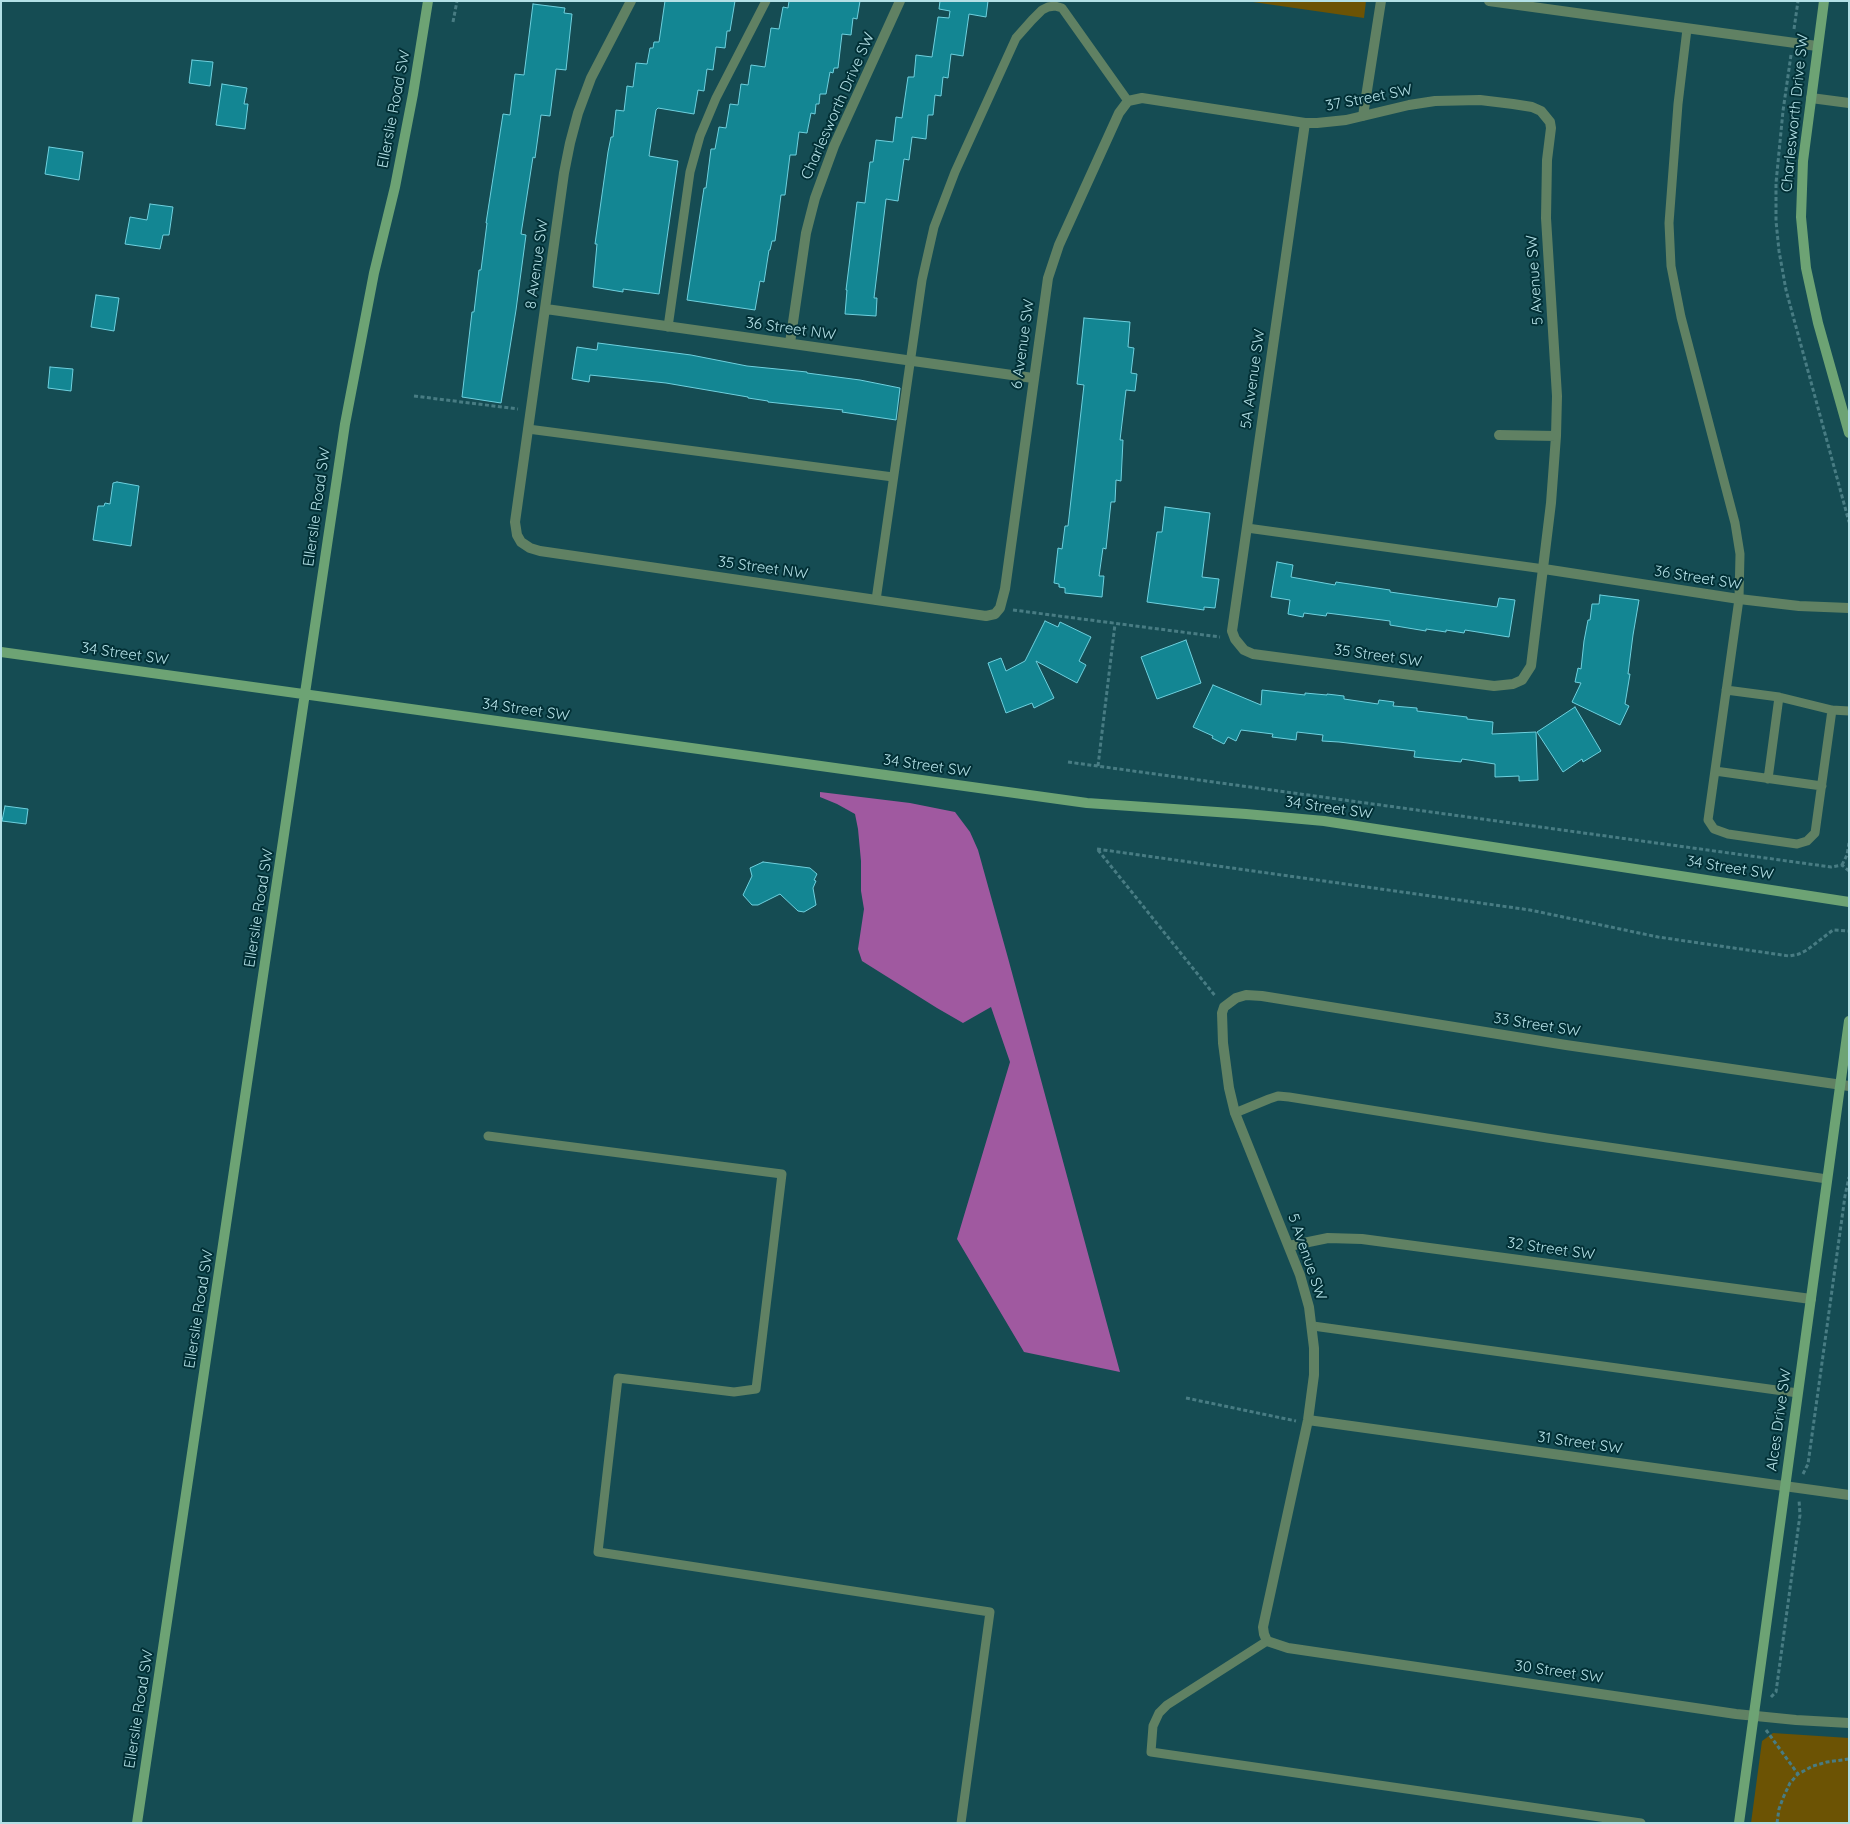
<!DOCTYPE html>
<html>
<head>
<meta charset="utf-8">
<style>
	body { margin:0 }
	#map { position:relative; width:1850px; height:1824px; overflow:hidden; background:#154c53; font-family:Quicksand,sans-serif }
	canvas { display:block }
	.frame { position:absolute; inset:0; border:2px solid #b3e0e6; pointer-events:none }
</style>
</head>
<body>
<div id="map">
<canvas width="1850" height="1824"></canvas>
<div class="frame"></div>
</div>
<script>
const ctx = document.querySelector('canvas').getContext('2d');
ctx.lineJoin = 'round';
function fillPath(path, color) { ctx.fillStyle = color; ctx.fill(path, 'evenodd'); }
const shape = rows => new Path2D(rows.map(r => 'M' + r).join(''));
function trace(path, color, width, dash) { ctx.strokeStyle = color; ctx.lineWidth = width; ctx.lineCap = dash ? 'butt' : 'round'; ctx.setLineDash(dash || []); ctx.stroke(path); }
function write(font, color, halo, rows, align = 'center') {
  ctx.font = font + ' Quicksand,sans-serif'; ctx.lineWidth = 4; ctx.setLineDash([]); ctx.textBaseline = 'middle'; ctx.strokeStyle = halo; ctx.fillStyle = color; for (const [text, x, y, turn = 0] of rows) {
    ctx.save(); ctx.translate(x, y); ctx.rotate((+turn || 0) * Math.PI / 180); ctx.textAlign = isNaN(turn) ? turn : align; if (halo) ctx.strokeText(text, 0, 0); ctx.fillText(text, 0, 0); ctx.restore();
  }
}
fillPath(shape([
	[1246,1,1366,1,1364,18],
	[1773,1733,1849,1738,1849,1823,1751,1823,1762,1741]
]), '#6c5304');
fillPath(shape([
	[820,792,910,803,955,812,970,832,978,850,1008,958,1120,1372,1024,1352,957,1239,1010,1062,991,1007,963,1023,937,1008,862,961,858,949,864,909,861,891,861,861,858,829,855,814,837,804,820,797]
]), '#a059a0');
const building = shape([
	[665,1,735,1,730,31,727,31,725,48,716,47,713,70,707,69,704,91,698,90,694,114,658,108,656,110,649,156,678,161,659,294,623,289,623,292,593,287,597,244,595,244,608,152,611,137,613,137,616,110,624,111,627,86,633,87,636,63,647,64,650,48,653,48,654,42,659,42,665,1],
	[789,1,860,1,857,19,853,18,851,35,842,34,838,68,834,68,833,73,830,72,826,94,820,94,819,104,816,104,815,114,811,113,807,133,799,132,796,155,790,155,785,195,781,195,775,241,772,241,770,250,769,250,764,282,760,281,755,310,687,300,704,188,706,188,711,149,715,149,719,127,726,128,730,104,738,105,741,84,748,85,751,65,765,67,771,28,779,29,783,7,788,8,789,1],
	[940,1,988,1,986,17,969,14,963,56,951,54,948,78,943,77,941,96,935,95,933,115,928,115,926,139,912,137,909,160,904,159,898,201,886,199,874,298,877,298,876,316,845,314,847,290,846,290,857,202,865,203,870,162,873,162,876,140,893,142,896,117,902,118,908,77,914,77,916,55,932,57,938,17,949,18,950,11,939,9,940,1],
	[533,4,565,8,564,13,572,14,566,70,556,69,550,116,541,115,535,158,533,157,521,234,526,235,516,310,501,403,462,397,472,312,474,312,479,270,481,270,487,223,486,223,503,114,510,115,515,74,524,75,533,4],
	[192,60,213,62,210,86,189,83,192,60],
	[222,84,247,88,244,104,248,104,245,129,216,125,222,84],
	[49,147,83,152,79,180,45,174,49,147],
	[150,204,173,207,169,235,163,235,160,249,125,244,130,217,147,220,150,204],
	[96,295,119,298,114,331,91,327,96,295],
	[1084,318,1130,322,1128,347,1134,348,1131,373,1137,374,1135,391,1126,390,1120,440,1123,440,1121,481,1116,480,1115,502,1111,502,1106,549,1103,548,1099,576,1104,576,1102,597,1065,593,1065,588,1059,587,1059,584,1054,583,1058,548,1062,549,1065,526,1068,526,1084,385,1077,384,1084,318],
	[598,343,691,355,747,366,807,372,807,373,860,380,900,388,896,420,842,412,843,410,768,402,768,401,748,398,748,397,666,383,590,375,589,382,572,379,577,347,597,350,598,343],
	[50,367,73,369,71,391,48,388,50,367],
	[117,482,139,486,131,546,93,540,98,506,104,506,105,503,110,504,113,483,117,482],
	[1165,507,1210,513,1202,577,1219,579,1215,608,1204,607,1204,610,1147,602,1157,532,1162,532,1165,507],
	[1277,562,1293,565,1291,577,1335,585,1336,582,1390,590,1390,592,1497,607,1499,598,1515,600,1509,637,1465,630,1464,633,1446,630,1446,632,1426,629,1426,631,1390,625,1390,621,1327,613,1326,616,1304,613,1303,617,1288,614,1290,600,1271,597,1277,562],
	[1600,595,1639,600,1633,635,1628,674,1630,674,1625,704,1629,706,1620,725,1572,702,1581,683,1575,682,1578,668,1581,669,1584,641,1588,620,1590,620,1592,604,1599,604,1600,595],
	[1045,621,1058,627,1060,622,1091,637,1079,661,1086,665,1077,683,1036,661,1054,698,1034,708,1032,703,1006,713,988,663,1001,658,1006,671,1025,661,1045,621],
	[1186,640,1201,683,1157,699,1141,657,1186,640],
	[1213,685,1261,705,1262,690,1305,695,1305,693,1327,695,1327,694,1344,696,1344,699,1378,704,1379,700,1394,702,1393,706,1417,708,1417,711,1467,717,1467,719,1493,722,1492,734,1536,732,1538,780,1519,781,1519,776,1495,777,1495,764,1462,759,1461,762,1414,757,1415,751,1339,742,1322,741,1323,735,1297,732,1296,740,1272,737,1273,734,1241,730,1236,741,1228,737,1224,744,1212,738,1213,736,1193,727,1213,685],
	[1575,707,1601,751,1583,762,1582,759,1563,772,1537,732,1575,707],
	[5,806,28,809,26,824,2,821,5,806],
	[763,862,810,868,817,874,814,880,816,881,813,888,816,905,804,912,798,911,780,894,758,905,752,905,743,895,752,876,750,868,763,862]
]);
fillPath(building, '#138693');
trace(building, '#6ed0de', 1);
trace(shape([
	[453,22,457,1],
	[1794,29,1798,1],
	[1791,55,1783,111,1776,183,1776,221,1779,251,1786,290,1849,522],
	[414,396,518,409],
	[1013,610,1220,637],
	[1068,762,1831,867,1842,865,1849,871],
	[1098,766,1115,624],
	[1097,849,1530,910,1658,937,1789,956,1799,954,1807,950,1833,930,1849,931],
	[1098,850,1216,997],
	[1842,865,1847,855,1849,843],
	[1186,1398,1296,1421],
	[1803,1474,1808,1464,1845,1196,1849,1177],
	[1771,1697,1776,1692,1800,1515,1799,1500],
	[1766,1730,1798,1774],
	[1777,1823,1779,1809,1783,1798,1790,1783,1798,1774,1813,1766,1827,1762,1849,1759]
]), '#487c83', 3, [4, 2.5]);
trace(shape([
	[1687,29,1678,104,1669,223,1671,266,1681,317,1735,523,1740,554,1739,599,1708,820,1714,829,1728,834,1797,844,1807,841,1815,833,1832,710],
	[668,327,690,172,700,136,716,98,766,1],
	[528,429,893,477],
	[1247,528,1544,569],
	[876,600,922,280,934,227,955,172,1016,38,1032,20,1042,10,1048,7,1055,6,1062,8,1128,101],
	[1726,690,1779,697,1832,710,1849,711],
	[1715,771,1822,786],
	[1768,779,1779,697],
	[1235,1113,1269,1099,1278,1096,1289,1097,1547,1138,1827,1179],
	[488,1136,782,1174,756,1389,734,1392,618,1378,598,1552,990,1612,961,1823],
	[1313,1326,1798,1393],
	[1267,1641,1167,1705,1159,1713,1153,1726,1151,1752,1641,1823]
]), '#608163', 9);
trace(shape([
	[631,1,591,78,578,113,570,143,564,173,515,522,517,535,521,542,530,548,540,551,986,616,995,614,1000,608,1005,589,1048,278,1059,245,1119,113,1128,101,1142,98,1305,123,1317,123,1346,120,1409,105,1435,101,1480,100,1513,104,1532,107,1541,111,1550,122,1551,128,1547,160,1546,218,1557,396,1556,436,1551,503,1531,666,1522,680,1513,684,1494,686,1253,654,1244,650,1235,639,1232,631,1305,123],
	[1489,1,1817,46],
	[1811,98,1849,103],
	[1363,116,1381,1],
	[546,309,1033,378],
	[790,343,806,233,815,198,834,146,900,1],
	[1499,435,1556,436],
	[1544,569,1739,599,1799,606,1849,608],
	[1849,1086,1566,1045,1262,996,1246,995,1236,998,1224,1007,1222,1013,1223,1043,1229,1088,1235,1113,1300,1275,1309,1307,1314,1348,1314,1375,1308,1420,1263,1627,1264,1634,1267,1641,1288,1648,1736,1714,1796,1720,1849,1723],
	[1289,1246,1328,1238,1362,1239,1811,1299],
	[1308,1420,1849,1495]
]), '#608163', 10);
trace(shape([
	[1824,1,1803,161,1801,217,1806,268,1818,323,1849,433],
	[1,652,1058,799,1087,803,1246,814,1324,821,1849,902],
	[137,1823,345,424,374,273,395,187,413,94,428,1],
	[1739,1823,1849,1021]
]), '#6da374', 10);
write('15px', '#b3e0e6', '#023036', [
	["37 Street SW",1369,98,-11],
	["Charlesworth Drive SW",838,106,-66],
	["Ellerslie Road SW",394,109,-79],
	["Charlesworth Drive SW",1795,113,-84],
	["8 Avenue SW",537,264,-82],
	["5 Avenue SW",1535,280,-94],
	["36 Street NW",791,329,8],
	["6 Avenue SW",1023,344,-82],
	["5A Avenue SW",1253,379,-82],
	["Ellerslie Road SW",317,507,-82],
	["35 Street NW",763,568,8],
	["36 Street SW",1698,578,9],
	["34 Street SW",125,654,8],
	["35 Street SW",1378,656,8],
	["34 Street SW",526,710,8],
	["34 Street SW",927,766,8],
	["34 Street SW",1329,808,8],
	["34 Street SW",1730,868,9],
	["Ellerslie Road SW",259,908,-81],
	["33 Street SW",1537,1025,9],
	["32 Street SW",1551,1249,8],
	["5 Avenue SW",1307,1257,71],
	["Ellerslie Road SW",199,1309,-81],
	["Alces Drive SW",1779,1420,-82],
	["31 Street SW",1580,1443,8],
	["30 Street SW",1559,1672,8],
	["Ellerslie Road SW",139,1709,-81]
]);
</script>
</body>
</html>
